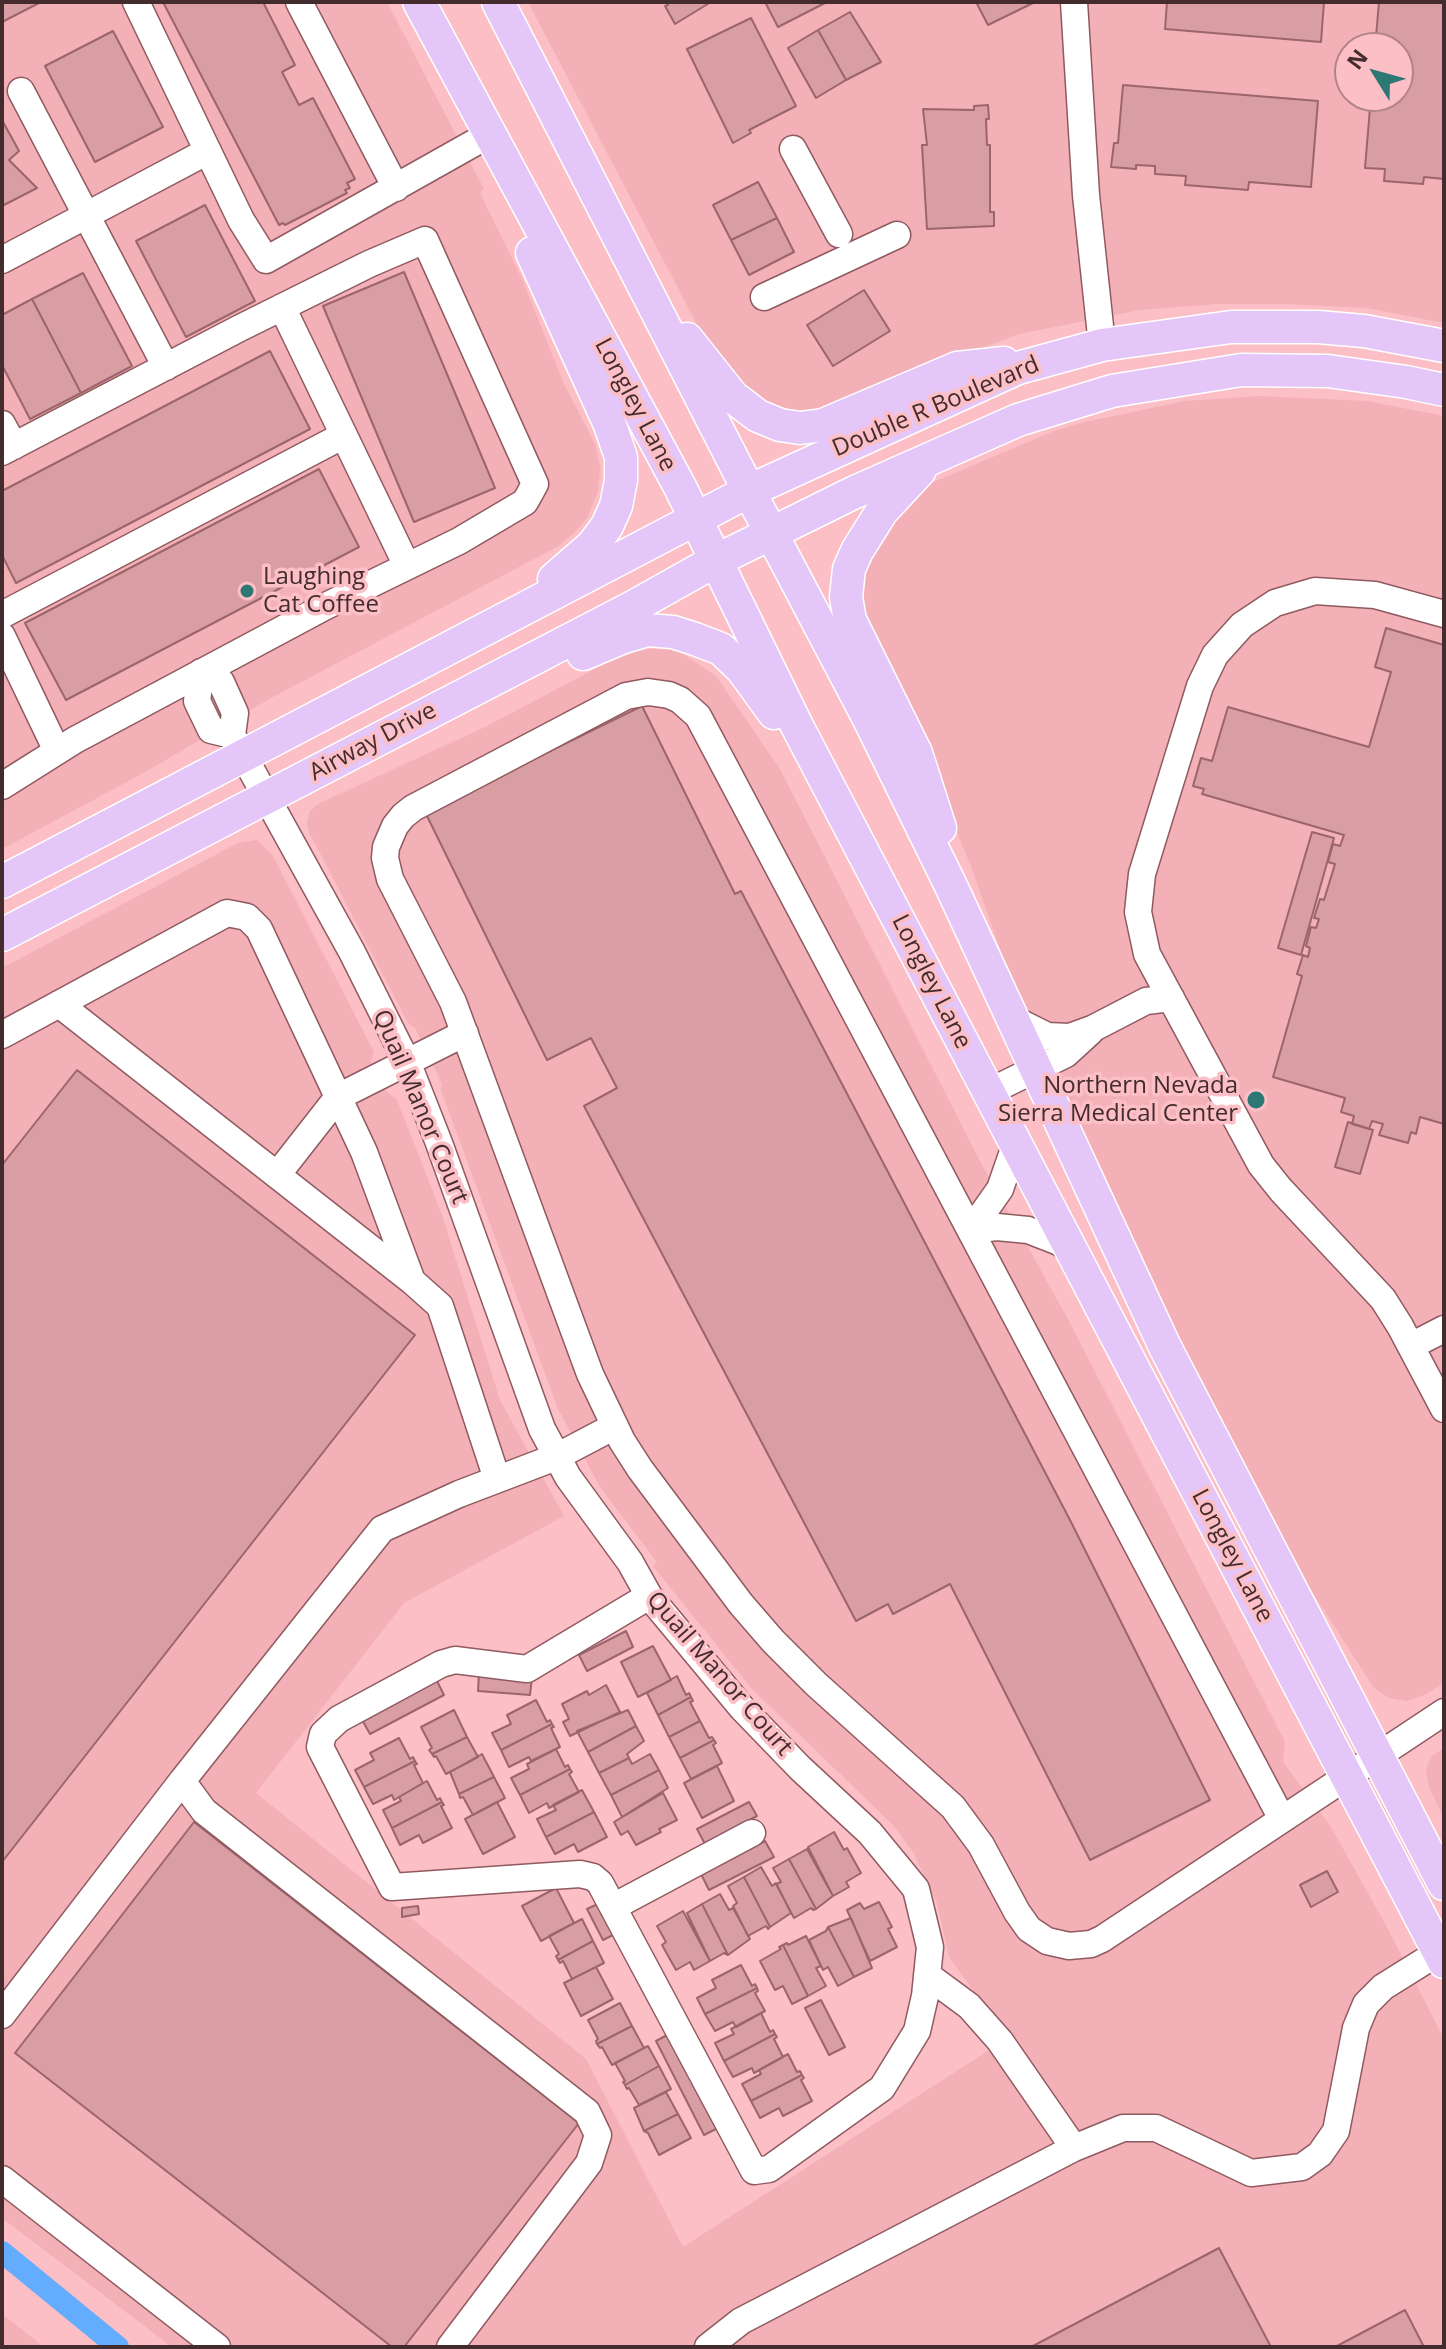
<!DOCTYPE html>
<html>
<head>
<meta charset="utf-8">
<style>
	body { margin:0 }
	#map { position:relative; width:1446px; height:2349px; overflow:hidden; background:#fcbfc5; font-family:"Open Sans",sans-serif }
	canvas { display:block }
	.frame { position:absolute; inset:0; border:4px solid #442c2e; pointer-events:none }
	.north { position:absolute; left:1334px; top:32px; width:80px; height:80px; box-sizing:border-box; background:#fcbfc5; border:2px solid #b28489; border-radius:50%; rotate:307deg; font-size:22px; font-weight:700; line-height:32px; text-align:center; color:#442c2e }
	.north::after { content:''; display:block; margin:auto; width:28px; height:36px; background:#2d7775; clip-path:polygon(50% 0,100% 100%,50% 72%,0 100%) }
</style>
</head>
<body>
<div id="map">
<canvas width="1446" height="2349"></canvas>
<div class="frame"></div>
<div class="north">N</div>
</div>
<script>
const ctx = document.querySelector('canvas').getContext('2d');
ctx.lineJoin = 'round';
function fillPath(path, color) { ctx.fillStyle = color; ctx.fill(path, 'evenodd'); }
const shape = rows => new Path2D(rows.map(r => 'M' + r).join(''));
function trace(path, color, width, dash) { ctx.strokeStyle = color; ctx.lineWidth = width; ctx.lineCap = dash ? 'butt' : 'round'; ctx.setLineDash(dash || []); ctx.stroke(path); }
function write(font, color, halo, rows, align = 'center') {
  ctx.font = font + ' "Open Sans",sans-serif'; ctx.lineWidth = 7; ctx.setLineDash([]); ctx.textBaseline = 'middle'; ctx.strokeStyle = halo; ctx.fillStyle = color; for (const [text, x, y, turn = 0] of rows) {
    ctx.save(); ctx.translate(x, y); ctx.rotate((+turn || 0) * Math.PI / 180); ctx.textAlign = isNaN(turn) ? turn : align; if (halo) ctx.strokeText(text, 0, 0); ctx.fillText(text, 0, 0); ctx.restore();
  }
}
fillPath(shape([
	[2,2,387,2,484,189,480,193,522,279,564,384,595,444,600,467,598,492,587,518,574,533,557,547,271,698,140,775,2,849],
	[528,2,1444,2,1444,323,1367,308,1285,304,1217,304,1140,310,1019,334,931,367,845,408,784,415,723,374],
	[1350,48,1398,48,1398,96,1350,96],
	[1260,396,1367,401,1444,416,1444,1683,1424,1695,1407,1701,1389,1698,1374,1688,1311,1590,1180,1340,1007,968,970,864,929,764,859,621,864,556,922,487,1054,431,1085,422,1185,401],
	[652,649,677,650,716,676,780,769,980,1161,1069,1321,1285,1742,1283,1762,1331,1827,1388,1929,1444,2039,1444,2347,172,2347,2,2218,2,968,238,843,257,840,273,856,374,1052,371,1061,385,1090,397,1100,441,1212,500,1400,564,1516,404,1603,256,1793,586,2059,683,2247,1008,2038,949,1957,937,1903,913,1852,893,1825,751,1688,653,1566,657,1562,600,1487,558,1409,441,1090,442,1084,415,1028,408,1023,308,830,307,821,310,811,318,804,485,727,627,652],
	[1444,1748,1444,1818,1429,1788,1426,1769,1432,1756],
	[2,2314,44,2347,2,2347]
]), '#f3b0b6');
trace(shape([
	[2,2252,118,2347]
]), '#64acfd', 22);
const building = shape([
	[2,2,41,2,2,22,2,2],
	[163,2,263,2,295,65,282,72,299,105,313,98,355,179,347,183,350,188,345,190,347,193,285,225,283,223,279,225,163,2],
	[666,2,711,2,675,24,665,6,668,5,666,2],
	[765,2,824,2,825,3,778,27,765,2],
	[976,2,1035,2,988,25,976,2],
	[1167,2,1324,2,1321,42,1165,29,1167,2],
	[1379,2,1444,2,1444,179,1424,177,1423,184,1384,181,1385,169,1365,168,1371,96,1398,96,1398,48,1375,48,1379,2],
	[850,12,881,62,846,80,818,30,850,12],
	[751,18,796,106,749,130,751,133,733,143,687,49,751,18],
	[818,30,846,80,816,98,788,48,818,30],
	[113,31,163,127,95,162,45,66,113,31],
	[1123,85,1318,101,1311,187,1249,182,1248,190,1185,185,1186,176,1155,174,1155,166,1136,165,1136,169,1111,167,1114,143,1118,143,1123,85],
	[988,105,989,119,986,119,987,145,990,145,990,212,994,212,994,226,927,229,922,145,927,145,923,109,974,110,974,106,988,105],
	[2,120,19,151,9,160,37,188,2,206,2,120],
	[758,182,777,218,731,240,713,205,758,182],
	[205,205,255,301,186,337,136,241,205,205],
	[777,218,794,252,749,275,731,240,777,218],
	[404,272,495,488,414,522,323,306,404,272],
	[83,273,132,366,81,393,32,299,83,273],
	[864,290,890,331,833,366,807,325,864,290],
	[32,299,81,393,30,419,2,365,2,315,32,299],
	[270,351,310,429,16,583,2,555,2,491,270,351],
	[319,469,359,547,66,700,25,623,319,469],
	[1386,628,1444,645,1444,1124,1420,1117,1416,1134,1411,1132,1408,1143,1379,1135,1383,1124,1372,1121,1369,1129,1352,1124,1354,1116,1341,1112,1345,1098,1273,1077,1302,976,1297,974,1303,955,1308,957,1310,948,1306,946,1311,927,1316,928,1319,919,1314,918,1320,899,1324,900,1335,864,1328,862,1333,844,1340,846,1344,835,1202,794,1204,789,1193,786,1201,758,1212,761,1228,707,1369,747,1391,672,1375,667,1386,628],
	[642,706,735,894,741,891,1070,1520,1210,1800,1090,1860,950,1584,893,1614,888,1604,856,1621,584,1106,617,1088,591,1038,547,1060,425,812,642,706],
	[1312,832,1334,838,1301,955,1278,948,1312,832],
	[77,1070,415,1335,2,1862,2,1165,77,1070],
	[1348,1122,1373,1130,1360,1174,1335,1167,1348,1122],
	[626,1631,633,1647,587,1671,579,1655,626,1631],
	[653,1646,671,1680,638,1697,621,1662,653,1646],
	[479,1673,532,1677,530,1695,478,1691,479,1673],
	[677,1676,686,1695,689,1693,691,1697,658,1715,647,1693,677,1676],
	[436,1679,444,1695,370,1734,361,1718,436,1679],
	[606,1685,620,1712,570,1736,563,1722,569,1719,562,1704,587,1691,589,1695,606,1685],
	[691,1697,693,1701,690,1702,700,1721,669,1737,658,1715,691,1697],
	[536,1700,547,1722,550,1720,552,1724,501,1750,492,1733,511,1724,507,1715,536,1700],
	[454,1710,467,1737,432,1754,429,1750,432,1748,421,1727,454,1710],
	[628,1710,636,1726,588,1752,577,1731,628,1710],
	[700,1721,709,1738,712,1737,714,1740,680,1758,669,1737,700,1721],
	[552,1724,554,1727,551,1728,560,1747,531,1761,529,1757,509,1767,501,1750,552,1724],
	[636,1726,644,1741,627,1754,629,1758,599,1773,588,1752,636,1726],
	[467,1737,478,1757,446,1774,436,1756,434,1757,432,1754,467,1737],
	[399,1738,410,1759,413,1757,415,1761,364,1787,355,1770,374,1760,370,1753,399,1738],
	[714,1740,716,1743,713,1745,722,1763,691,1779,680,1758,714,1740],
	[556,1749,565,1767,568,1765,570,1769,520,1795,511,1778,529,1769,527,1764,556,1749],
	[482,1754,494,1777,459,1794,450,1772,482,1754],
	[650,1754,659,1770,611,1795,599,1773,629,1758,632,1764,650,1754],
	[415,1761,417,1764,414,1765,423,1783,394,1800,392,1795,373,1804,364,1787,415,1761],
	[717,1766,734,1801,702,1818,684,1783,717,1766],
	[570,1769,572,1772,569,1774,579,1792,549,1808,547,1803,529,1813,520,1795,570,1769],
	[659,1770,668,1788,622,1817,611,1795,659,1770],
	[494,1777,505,1798,473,1815,463,1797,460,1798,459,1794,494,1777],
	[427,1781,437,1800,440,1798,442,1802,392,1828,383,1810,401,1801,399,1797,427,1781],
	[582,1790,594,1812,546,1837,537,1819,556,1810,553,1805,582,1790],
	[663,1793,677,1820,659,1829,661,1832,636,1845,628,1831,621,1835,614,1822,663,1793],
	[442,1802,444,1805,441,1806,452,1828,423,1843,419,1835,400,1845,392,1828,442,1802],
	[497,1802,515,1837,483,1854,465,1819,497,1802],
	[749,1802,757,1816,705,1844,697,1829,749,1802],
	[594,1812,607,1837,578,1852,574,1844,555,1854,546,1837,594,1812],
	[194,1822,579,2123,404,2347,392,2347,15,2053,194,1822],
	[834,1832,844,1850,847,1848,861,1873,846,1882,849,1887,833,1896,808,1847,834,1832],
	[765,1841,774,1857,709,1890,701,1874,765,1841],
	[807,1849,833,1896,816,1909,789,1859,807,1849],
	[789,1859,816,1909,813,1910,811,1908,794,1918,776,1884,781,1882,773,1868,789,1859],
	[761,1867,772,1886,776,1883,791,1913,770,1927,744,1877,761,1867],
	[1327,1871,1338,1892,1311,1907,1300,1885,1327,1871],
	[744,1877,770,1927,768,1929,766,1926,748,1936,733,1906,737,1903,728,1886,744,1877],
	[556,1888,574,1923,541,1941,522,1906,556,1888],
	[720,1894,729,1910,733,1908,750,1939,728,1955,702,1904,720,1894],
	[604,1901,619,1932,603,1940,587,1909,604,1901],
	[879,1902,892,1927,888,1929,897,1947,870,1961,847,1910,860,1903,864,1909,879,1902],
	[702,1904,728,1955,724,1953,710,1961,687,1913,702,1904],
	[418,1906,419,1914,402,1917,402,1908,418,1906],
	[683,1911,710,1961,694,1970,690,1962,676,1970,662,1945,666,1942,657,1926,683,1911],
	[851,1918,872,1968,854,1977,828,1927,851,1918],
	[582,1919,593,1941,558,1960,556,1956,559,1954,549,1936,582,1919],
	[828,1927,854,1977,838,1986,828,1967,823,1970,809,1940,826,1931,828,1927],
	[806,1936,821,1966,816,1968,826,1986,808,1996,783,1945,787,1943,788,1945,806,1936],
	[593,1941,604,1963,572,1979,563,1961,560,1963,558,1960,593,1941],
	[783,1945,808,1996,792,2004,783,1986,775,1990,760,1961,781,1949,779,1947,783,1945],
	[741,1965,752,1986,755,1984,757,1988,705,2014,697,1998,716,1988,712,1980,741,1965],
	[596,1967,613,1999,581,2016,564,1983,596,1967],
	[757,1988,758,1991,755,1993,765,2011,736,2027,733,2022,715,2031,705,2014,757,1988],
	[821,2000,845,2047,829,2055,805,2008,821,2000],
	[620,2003,632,2026,597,2044,596,2041,598,2039,588,2020,620,2003],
	[761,2013,770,2032,773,2030,775,2034,724,2061,715,2043,734,2034,731,2029,761,2013],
	[632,2026,644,2048,612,2065,602,2047,600,2048,597,2044,632,2026],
	[671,2033,720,2127,704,2135,656,2041,671,2033],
	[775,2034,777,2037,774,2039,783,2057,754,2073,752,2068,733,2077,724,2061,775,2034],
	[648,2046,659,2066,625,2085,623,2082,625,2081,615,2063,648,2046],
	[788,2054,797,2072,800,2071,802,2075,751,2101,742,2084,761,2074,759,2070,788,2054],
	[659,2066,671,2089,639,2105,629,2088,627,2089,625,2085,659,2066],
	[802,2075,804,2078,801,2080,812,2101,783,2116,779,2108,760,2118,751,2101,802,2075],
	[666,2092,678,2114,644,2131,634,2108,666,2092],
	[678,2114,691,2138,659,2155,648,2133,644,2131,678,2114],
	[1219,2248,1271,2347,1031,2347,1219,2248],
	[1405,2310,1424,2347,1335,2347,1405,2310]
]);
fillPath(building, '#d89ea3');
trace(building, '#9b656b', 2);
const minor = shape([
	[136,2,241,220,266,260,490,134],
	[299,2,396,188],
	[1074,2,1086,195,1102,345],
	[21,91,166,367],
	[793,149,839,234],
	[2,260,208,151],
	[764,297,897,235],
	[282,307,407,566],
	[2,424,14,446],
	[2,452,240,328,369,264,425,240,535,484,525,502,459,541,326,606,75,740,2,786],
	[1444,614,1375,595,1315,591,1275,603,1242,625,1215,655,1200,686,1142,874,1138,912,1147,954,1261,1165,1281,1190,1383,1299,1400,1326,1444,1409],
	[2,615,344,435],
	[2,636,57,751],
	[232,735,211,730,197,701,201,672,221,682,235,713,232,735,352,952,408,1064,439,1143,542,1429,568,1477,630,1562,649,1596,742,1708,800,1768,870,1833,916,1889,930,1947,925,1996,917,2031,882,2088,769,2169,754,2171,600,1883,593,1877,580,1874,392,1887,320,1747,323,1734,339,1719,441,1664,455,1660,527,1669,649,1596],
	[59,1004,412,1281],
	[1013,1019,1047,1036,1070,1037,1092,1029,1146,1001,1171,998],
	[2,1035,227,913,247,917,259,929,364,1152,412,1281,440,1306,497,1479],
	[989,1092,1066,1054,1090,1032],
	[277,1175,338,1097,465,1033],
	[971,1230,997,1227,1028,1230,1059,1242,1073,1251],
	[971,1230,1000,1189,1016,1143],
	[1411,1346,1444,1329],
	[1282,1819,698,716,680,700,669,695,648,692,626,696,413,808,403,816,395,826,386,847,385,858,390,879,453,1002,590,1374,622,1441,640,1469,741,1604,773,1641,816,1684,953,1807,981,1845,1017,1912,1029,1929,1047,1941,1069,1946,1091,1944,1102,1939,1444,1712],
	[613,1907,752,1833],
	[927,1975,969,2006,1000,2041,1074,2148],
	[2,2015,182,1781],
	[2,2179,217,2347],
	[450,2347,589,2163,598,2135,587,2112,204,1811,182,1781,382,1529,459,1494,556,1457,615,1426],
	[708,2347,741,2321,1074,2148,1123,2128,1156,2128,1251,2173,1302,2167,1320,2154,1336,2131,1356,2028,1366,2004,1383,1987,1439,1952]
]);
const major = shape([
	[419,2,680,487,797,726,1444,1962],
	[498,2,749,491,868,717,951,886,1165,1347,1444,1884],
	[532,253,610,425,621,457,621,480,616,506,607,526,593,545,554,579],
	[687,339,733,397,758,416,780,425,800,428,823,425,957,368,1004,363],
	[920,470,882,511,857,551,849,569,846,597,850,620,916,753,940,828],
	[583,654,621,638,647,630,673,632,695,639,721,649,742,669,774,713],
	[2,882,749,491,1018,368,1102,345,1231,327,1318,327,1364,331,1444,346],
	[2,935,633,607,715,561,855,492,1018,420,1112,391,1241,370,1328,371,1406,382,1444,390]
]);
trace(minor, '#8f5a60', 29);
trace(major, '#fff', 35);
trace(minor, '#fff', 26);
trace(major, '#e5c6f8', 32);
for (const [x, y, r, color] of [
	[247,591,8,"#2d7775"],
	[1256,1100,10,"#2d7775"]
]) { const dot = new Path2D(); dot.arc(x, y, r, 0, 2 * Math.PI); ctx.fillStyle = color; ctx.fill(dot); trace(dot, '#fcbfc5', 3); }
write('24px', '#442c2e', '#fcbfc5', [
	["Longley Lane",635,405,62],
	["Double R Boulevard",936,407,-23],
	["Airway Drive",373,742,-28],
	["Longley Lane",931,982,63],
	["Quail Manor Court",420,1107,67],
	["Longley Lane",1232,1556,62],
	["Quail Manor Court",719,1674,49]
]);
write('24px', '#442c2e', '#fcbfc5', [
	["Laughing",263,577],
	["Cat Coffee",263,605],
	["Northern Nevada",1238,1086,"right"],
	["Sierra Medical Center",1238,1114,"right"]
], 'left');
</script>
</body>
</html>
